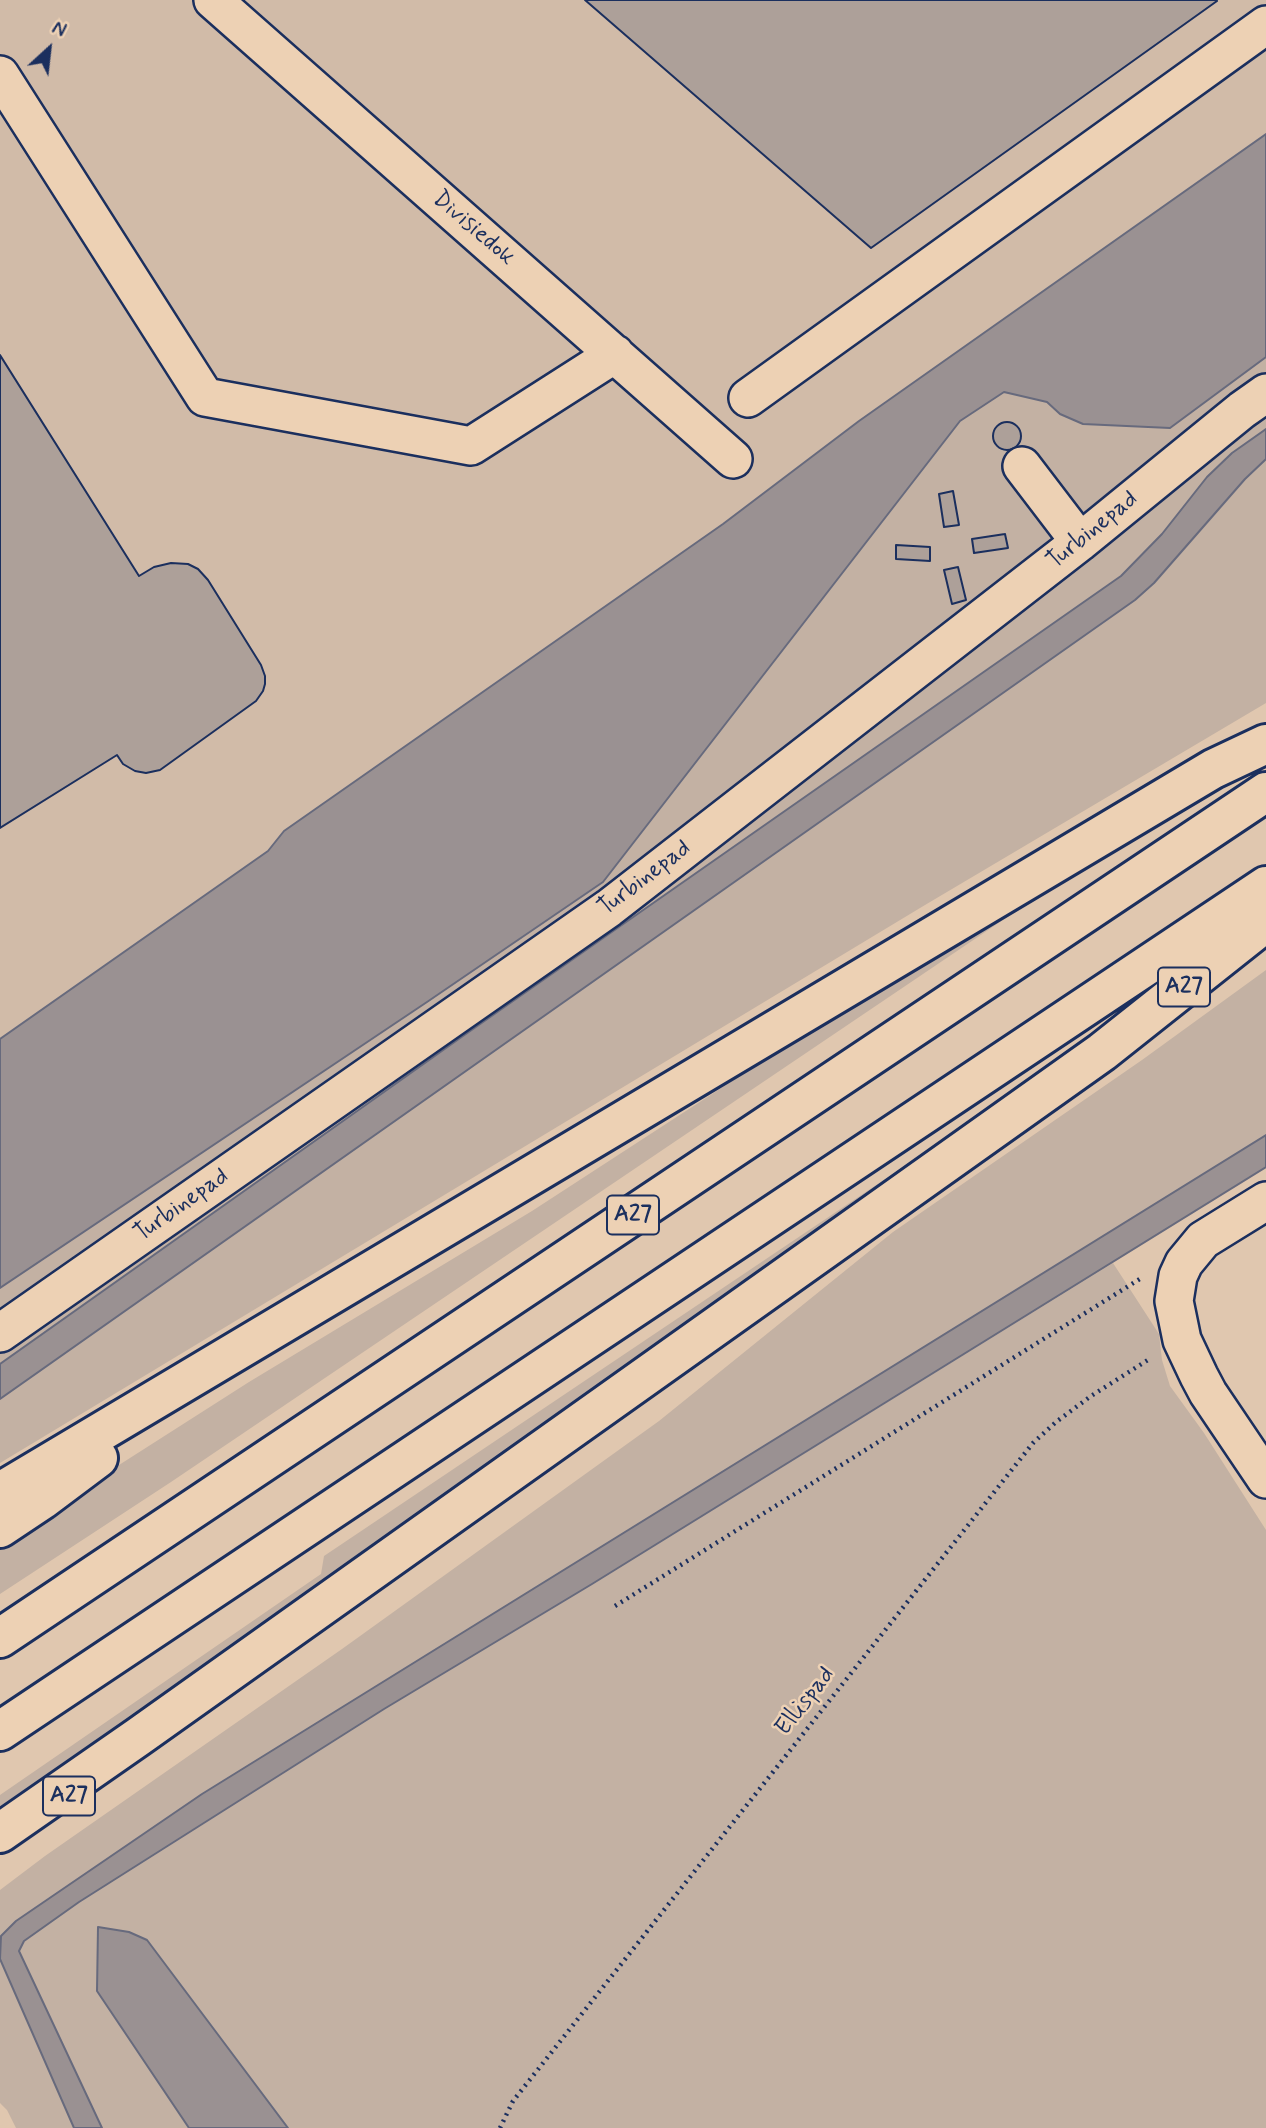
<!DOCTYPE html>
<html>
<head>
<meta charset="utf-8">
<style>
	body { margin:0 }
	#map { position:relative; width:1266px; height:2128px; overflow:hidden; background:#e0c7af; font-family:Mynerve,sans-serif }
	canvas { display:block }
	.north { position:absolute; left:14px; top:14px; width:70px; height:70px; -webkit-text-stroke:5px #edd1b4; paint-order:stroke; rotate:27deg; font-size:19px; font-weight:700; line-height:28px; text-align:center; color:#1b2f5e }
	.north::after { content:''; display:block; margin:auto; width:24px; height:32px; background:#1b2f5e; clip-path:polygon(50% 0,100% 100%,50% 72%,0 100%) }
</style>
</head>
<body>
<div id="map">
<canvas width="1266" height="2128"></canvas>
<div class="north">N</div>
</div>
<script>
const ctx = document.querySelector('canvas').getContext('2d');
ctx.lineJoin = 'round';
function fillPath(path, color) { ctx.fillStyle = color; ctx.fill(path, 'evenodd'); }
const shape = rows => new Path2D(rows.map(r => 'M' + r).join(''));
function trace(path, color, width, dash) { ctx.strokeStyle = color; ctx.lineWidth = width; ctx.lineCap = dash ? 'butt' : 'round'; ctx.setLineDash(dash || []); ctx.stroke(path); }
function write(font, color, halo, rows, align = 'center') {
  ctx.font = font + ' Mynerve,sans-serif'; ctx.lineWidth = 5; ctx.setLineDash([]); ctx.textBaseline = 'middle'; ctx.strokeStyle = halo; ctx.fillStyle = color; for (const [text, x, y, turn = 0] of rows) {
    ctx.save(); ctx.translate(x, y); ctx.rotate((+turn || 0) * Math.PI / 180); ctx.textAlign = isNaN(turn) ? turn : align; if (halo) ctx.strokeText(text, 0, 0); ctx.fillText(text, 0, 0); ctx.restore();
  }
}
fillPath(shape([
	[0,0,1266,0,1266,134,859,421,723,524,284,831,268,851,0,1039]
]), '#d1bba8');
fillPath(shape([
	[1266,357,1266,429,1232,453,1207,477,1162,534,1121,576,463,1036,0,1364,0,1288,427,1002,603,881,960,421,1004,392,1047,402,1060,414,1170,428],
	[1266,459,1266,703,925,905,0,1463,0,1399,1135,600,1154,583,1245,479],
	[1111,847,171,1482,0,1594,0,1541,249,1382,532,1211,932,951],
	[1266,970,1266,1135,202,1794,16,1921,0,1938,0,1890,45,1856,342,1649,659,1421,893,1232,1142,1060],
	[1083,1046,0,1821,0,1795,321,1574,324,1556],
	[1113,1263,1159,1334,1162,1360,1170,1386,1204,1433,1266,1530,1266,2128,288,2128,147,1940,97,1991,189,2128,102,2128,19,1951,24,1941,79,1902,384,1709,592,1584],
	[0,1959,74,2128,16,2128,7,2110,0,2103]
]), '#c3b1a3');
const water = shape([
	[1266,134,1266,357,1170,428,1083,424,1060,414,1047,402,1004,392,960,421,603,882,427,1002,0,1288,0,1039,268,851,284,831,723,524,859,421,1266,134],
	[1266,429,1266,459,1245,479,1154,583,1135,600,0,1399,0,1364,463,1036,1121,576,1162,534,1207,477,1232,453,1266,429],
	[1266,1135,1266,1167,592,1584,384,1709,79,1902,24,1941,19,1951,102,2128,74,2128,0,1959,1,1936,16,1921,202,1794,1266,1135],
	[98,1927,129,1932,147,1940,288,2128,189,2128,97,1991,98,1927]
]);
fillPath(water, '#9a9192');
trace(water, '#676a7d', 2);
const building = shape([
	[585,0,1215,0,1217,1,871,248,585,0],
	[0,355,139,576,154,567,171,563,188,564,198,569,208,580,261,665,265,676,265,684,263,691,256,701,160,770,146,773,135,771,123,764,117,755,0,828,0,355],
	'993 436a14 14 0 1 1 28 0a14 14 0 1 1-28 0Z',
	[953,491,959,525,944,527,939,494,953,491],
	[1005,534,1008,548,974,553,972,539,1005,534],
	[896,545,930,547,930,561,896,559,896,545],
	[958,567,966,600,952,604,944,570,958,567]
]);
fillPath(building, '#ada099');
trace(building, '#1b2f5e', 2);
const minor = shape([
	[213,0,733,459],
	[0,75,205,397,471,446,615,354],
	[748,398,1266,25],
	[1022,466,1080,542],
	[1266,1201,1203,1240,1184,1263,1178,1276,1174,1301,1182,1340,1199,1376,1208,1393,1266,1479],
	[0,1333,609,908,1080,542,1242,410,1266,393]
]);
const highway = shape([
	[0,1492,1213,769,1266,744],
	[0,1528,42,1500,98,1458],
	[0,1638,1266,792],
	[0,1731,1266,886],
	[0,1833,138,1737,1102,1052,1266,922]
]);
trace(minor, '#1b2f5e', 42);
trace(highway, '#1b2f5e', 44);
trace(shape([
	[615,1606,1143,1277],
	[500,2128,513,2101,1033,1443,1056,1422,1091,1396,1151,1358]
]), '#1b2f5e', 4.5, [2, 5]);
trace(minor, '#edd1b4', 37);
trace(highway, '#edd1b4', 38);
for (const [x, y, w] of [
	[1184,987,52],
	[633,1215,52],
	[69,1796,52]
]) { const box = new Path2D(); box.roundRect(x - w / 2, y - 19.5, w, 39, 5); ctx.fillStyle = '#edd1b4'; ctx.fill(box); trace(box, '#1b2f5e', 2); }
write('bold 23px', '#1b2f5e', null, [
	["A27",1184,987],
	["A27",633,1215],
	["A27",69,1796]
]);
write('24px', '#1b2f5e', '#edd1b4', [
	["Divisiedok",473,229,41],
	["Turbinepad",1093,531,-39],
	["Turbinepad",645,879,-37],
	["Turbinepad",182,1206,-35],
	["Ellispad",806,1702,-52]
]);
</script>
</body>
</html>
